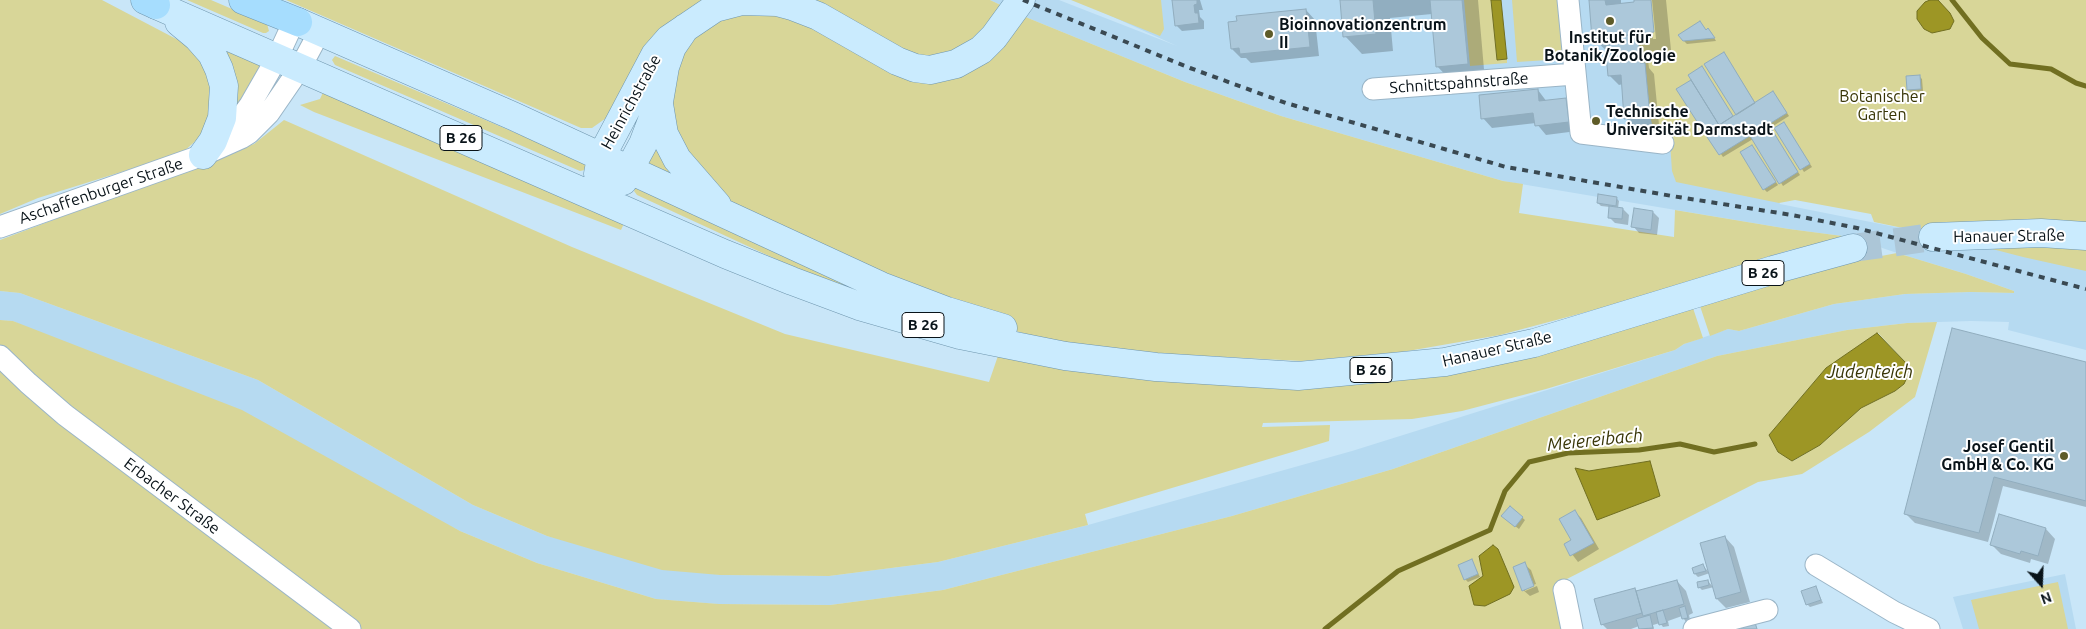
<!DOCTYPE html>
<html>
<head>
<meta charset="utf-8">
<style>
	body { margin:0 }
	#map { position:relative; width:2086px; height:629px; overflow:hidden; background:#c9e6f8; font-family:Ubuntu,sans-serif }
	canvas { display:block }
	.north { position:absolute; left:2016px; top:559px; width:50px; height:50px; -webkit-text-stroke:4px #fff; paint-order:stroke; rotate:160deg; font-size:14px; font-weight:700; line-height:20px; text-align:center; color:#091319 }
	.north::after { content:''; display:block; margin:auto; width:18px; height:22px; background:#091319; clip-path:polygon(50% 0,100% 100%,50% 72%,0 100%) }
</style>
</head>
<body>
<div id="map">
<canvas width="2086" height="629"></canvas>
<div class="north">N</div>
</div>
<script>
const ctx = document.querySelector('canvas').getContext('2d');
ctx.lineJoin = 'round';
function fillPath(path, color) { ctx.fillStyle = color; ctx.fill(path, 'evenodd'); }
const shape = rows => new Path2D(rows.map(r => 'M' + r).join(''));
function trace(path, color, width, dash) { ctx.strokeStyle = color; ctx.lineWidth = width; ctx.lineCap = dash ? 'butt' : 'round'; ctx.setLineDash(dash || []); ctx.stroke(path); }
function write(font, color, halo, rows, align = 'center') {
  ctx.font = font + ' Ubuntu,sans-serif'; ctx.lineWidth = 4; ctx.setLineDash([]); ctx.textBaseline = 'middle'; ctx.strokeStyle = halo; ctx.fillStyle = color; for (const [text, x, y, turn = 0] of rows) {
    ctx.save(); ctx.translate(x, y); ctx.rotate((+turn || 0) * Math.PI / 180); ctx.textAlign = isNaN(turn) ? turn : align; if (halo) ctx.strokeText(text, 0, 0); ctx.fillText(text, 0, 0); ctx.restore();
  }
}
fillPath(shape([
	[990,0,1059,0,1177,46,1076,0,1656,0,1780,204,1946,237,2086,257,2086,350,2008,330,2009,322,1971,321,1907,323,1847,330,1717,356,1393,469,1232,516,943,590,830,605,718,604,656,599,537,563,460,531,13,321,0,320,0,291,20,293,258,380,473,505,547,536,720,575,829,576,938,562,1088,525,1352,451,1675,350,1684,344,1728,329,1739,331,1834,304,1905,294,1971,292,2014,293,2014,291,1966,274,1897,253,1850,237,1789,229,1503,181,1281,116,1185,82,1028,18],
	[2065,574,2076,629,1963,629,1953,597]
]), '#b6daf1');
fillPath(shape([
	[0,0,102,0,201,52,217,104,200,137,182,153,38,198,0,214],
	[187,0,211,0,267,24,269,31,266,33,263,33],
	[286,0,990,0,1028,18,1185,82,1281,116,1503,181,1523,184,1519,213,1674,237,1675,210,1789,229,1850,237,1790,250,1605,307,1500,335,1402,352,1302,361,1149,353,1129,364,947,311,720,198,692,168,666,102,609,116,592,128,581,128],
	[1071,0,1161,0,1164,29,1160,36],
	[1464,0,1491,0,1497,60,1507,59,1507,63,1470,66],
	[1512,0,1559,0,1563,59,1517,62],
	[1651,0,2086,0,2086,271,2023,257,1946,237,1874,222,1871,214,1795,200,1779,203,1676,182,1672,171,1670,142,1652,135,1653,128,1650,116,1645,63,1640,63,1638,34,1654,32],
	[215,46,263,66,235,114],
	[335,56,584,162,586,165,585,170,580,171,335,65,332,60],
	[326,86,627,217,621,230,314,112,300,105,320,99],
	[284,120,572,247,785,334,989,382,1000,350,1230,384,1693,308,1703,338,1684,344,1675,350,1546,389,1462,411,1412,419,1263,423,1262,427,1330,425,1329,441,1085,514,1088,525,938,562,829,576,720,575,662,570,547,536,473,505,258,380,20,293,0,291,0,240,254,144],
	[655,137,679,179,641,166],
	[637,186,907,307,832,285,637,195,634,191],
	[1897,253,1966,274,2014,291,2014,293,1971,292,1905,294,1834,304,1739,331,1728,329,1710,336,1700,306,1855,261],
	[0,320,13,321,242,410,460,531,537,563,656,599,719,604,830,605,943,590,1232,516,1393,469,1717,356,1847,330,1907,323,1937,322,1915,397,1869,432,1802,474,1758,482,1555,585,1561,629,0,629],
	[1878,333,1906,363,1904,384,1895,391,1861,408,1820,445,1793,461,1778,452,1769,435,1826,368],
	[2058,582,2068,629,1979,629,1971,600]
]), '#d8d698');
const water = shape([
	[1491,0,1501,0,1507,59,1497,60,1491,0],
	[1930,0,1938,0,1950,13,1954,21,1950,29,1932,33,1924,29,1917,19,1917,11,1925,2,1930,0],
	[1877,333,1906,363,1909,373,1904,384,1895,391,1861,408,1820,445,1792,461,1778,452,1769,435,1826,368,1877,333],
	[1650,461,1660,496,1597,520,1575,468,1589,471,1650,461],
	[1493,545,1498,549,1514,587,1510,594,1485,606,1474,605,1469,586,1483,576,1479,556,1493,545]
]);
fillPath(water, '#9d9625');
trace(water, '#716f21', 1);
fillPath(shape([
	[1174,0,1200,0,1203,10,1199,10,1200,17,1204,21,1204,29,1182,31,1176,25],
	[1341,0,1478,0,1485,81,1454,84,1437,66,1432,14,1390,18,1393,51,1362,54,1345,36],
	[1590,0,1621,0,1621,4,1635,3,1635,0,1650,0,1653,39,1656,39,1652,0,1666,0,1671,50,1647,52,1649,68,1654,74,1659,125,1635,128,1626,118,1623,84,1619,85,1609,75,1611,55,1593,38],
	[1306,10,1315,20,1319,56,1251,63,1246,58,1241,58,1232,49],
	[1700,23,1706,31,1711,32,1716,41,1687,44,1684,41],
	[1726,56,1756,104,1776,96,1789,116,1770,128,1800,175,1783,186,1753,139,1723,157,1678,90,1704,71,1734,118,1738,115],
	[1919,76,1922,79,1923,91,1911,92,1908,89],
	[1538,90,1547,102,1566,100,1575,109,1577,131,1546,135,1536,123,1492,128,1483,118],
	[1786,127,1812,167,1804,172,1776,129],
	[1752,146,1778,185,1767,192,1764,189],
	[1616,198,1619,201,1618,208,1623,209,1629,215,1628,225,1615,223,1609,217,1610,207,1601,206,1598,203],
	[1653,212,1659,218,1657,235,1639,233,1633,226],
	[2086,364,2086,507,2003,486,1988,542,1915,523,1906,514],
	[1510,507,1525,520,1519,529,1506,519],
	[1575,512,1581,518,1599,549,1578,562,1565,545,1572,541],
	[2046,529,2055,539,2048,564,2031,559,2030,563,2001,554,1991,544],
	[1725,537,1734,547,1750,602,1726,608,1717,599,1714,587,1702,590,1699,587,1708,581,1713,587,1710,573,1698,577,1695,574,1703,566,1709,572],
	[1472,561,1480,577,1468,582,1465,579],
	[1524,564,1531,570,1536,584,1525,588,1525,591,1537,586,1539,592,1530,596,1523,590],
	[1677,581,1686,591,1693,613,1689,615,1690,620,1686,622,1682,616,1668,621,1669,626,1663,627,1660,623,1653,625,1654,629,1640,629,1639,626,1631,629,1607,629,1602,624,1635,589,1638,592],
	[1816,588,1823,603,1810,607,1807,604]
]), '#0003');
trace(shape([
	[1952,0,1982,38,2010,64,2051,69,2076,83,2086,86],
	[1325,629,1398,571,1490,530,1505,491,1529,462,1568,453,1639,450,1680,444,1714,452,1755,444]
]), '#716f21', 5);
const building = shape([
	[1172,0,1197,0,1197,4,1194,5,1195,13,1198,13,1199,23,1175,26,1172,0],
	[1340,0,1373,0,1376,34,1343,37,1340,0],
	[1430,0,1462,0,1468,64,1436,67,1430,0],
	[1589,0,1605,0,1606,5,1634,2,1634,0,1651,0,1654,32,1592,39,1589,0],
	[1306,9,1310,47,1240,54,1239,48,1231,49,1228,22,1237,21,1236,16,1306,9],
	[1700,21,1706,30,1708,28,1715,38,1683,41,1678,35,1700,21],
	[1638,34,1640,63,1645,63,1650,116,1624,119,1621,75,1608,76,1606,55,1610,54,1609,37,1638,34],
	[1724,52,1755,103,1736,115,1704,64,1724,52],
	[1702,66,1733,116,1719,125,1688,75,1702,66],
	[1920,75,1921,89,1907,90,1906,76,1920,75],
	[1691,80,1719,125,1705,134,1676,89,1691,80],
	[1538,89,1539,101,1566,98,1569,122,1535,126,1533,113,1481,119,1479,95,1538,89],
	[1773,91,1787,113,1719,155,1705,134,1773,91],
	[1784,122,1810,164,1800,170,1774,128,1784,122],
	[1769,125,1798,172,1779,184,1750,136,1769,125],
	[1752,145,1776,182,1763,190,1740,152,1752,145],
	[1598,194,1617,197,1616,206,1597,203,1598,194],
	[1609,206,1623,208,1622,219,1608,218,1609,206],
	[1634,208,1653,211,1651,230,1631,227,1634,208],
	[1952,328,2086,362,2086,501,1994,477,1979,533,1904,514,1952,328],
	[1510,506,1523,517,1515,527,1501,516,1510,506],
	[1575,510,1594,543,1570,556,1564,544,1571,540,1559,519,1575,510],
	[1999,514,2046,528,2038,556,2021,551,2020,554,1990,545,1999,514],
	[1725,536,1741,592,1716,599,1700,543,1725,536],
	[1472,559,1478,574,1464,580,1458,565,1472,559],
	[1525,562,1534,586,1522,591,1513,567,1525,562],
	[1703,564,1706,571,1694,574,1692,568,1703,564],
	[1677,580,1684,604,1643,616,1636,591,1677,580],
	[1708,580,1709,585,1698,588,1697,582,1708,580],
	[1816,586,1821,600,1806,605,1801,591,1816,586],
	[1635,588,1642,613,1601,625,1594,599,1635,588],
	[1685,606,1688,618,1682,619,1679,608,1685,606],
	[1663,610,1667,623,1659,625,1656,612,1663,610],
	[1650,615,1653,628,1639,629,1636,619,1650,615],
	[1754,619,1757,629,1741,629,1740,623,1754,619]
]);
fillPath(building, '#acc8da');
trace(building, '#91adbe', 1);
trace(shape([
	[1853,248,1933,237]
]), '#acc6d7', 28, [28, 14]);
const minor = shape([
	[1568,0,1581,133,1663,143],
	[1373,89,1575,74],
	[217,144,229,133,250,105,277,58,290,30,298,22],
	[0,227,203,155,241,138,249,133,269,113,300,68,314,42,316,31],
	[0,356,28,383,65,415,350,629],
	[1816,565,1894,612,1929,629],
	[1564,590,1572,629],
	[1694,629,1767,610]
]);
const major = shape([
	[156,5,725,254,792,281,859,306,960,335,1065,356,1156,367,1298,376,1445,362,1534,343,1773,270,1853,248],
	[179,22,197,37,212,54,219,69,224,86,222,118,213,141,203,155],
	[298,22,513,116,881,286,947,311,1003,328],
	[659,104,664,134,677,159,717,205],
	[598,174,601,157,655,55,669,39,715,8,742,1,777,2,792,6,818,16,897,61,915,68,930,70,956,64,981,50,994,37,1021,0],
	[617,183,623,181,643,144,659,102,665,67,672,47,685,28],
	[1933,237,2041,233,2086,236]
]);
const highway = shape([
	[145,0,156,5],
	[243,0,298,22]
]);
trace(minor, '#9ab5c7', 23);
trace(major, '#6f96ae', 29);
trace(highway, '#6f96ae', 29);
trace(minor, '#fff', 21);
trace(major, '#caebfe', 28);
trace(highway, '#a6ddfe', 28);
trace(shape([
	[1023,0,1190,68,1286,103,1506,167,1672,196,1792,215,1857,228,2086,289]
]), '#3a4952', 4, [6, 6]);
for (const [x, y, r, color] of [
	[1610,21,5,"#5e5b28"],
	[1269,34,5,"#5e5b28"],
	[1596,121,5,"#5e5b28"],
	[2064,456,5,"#5e5b28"]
]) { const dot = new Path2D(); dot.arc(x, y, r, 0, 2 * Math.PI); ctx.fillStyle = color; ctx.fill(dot); trace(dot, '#fff', 2); }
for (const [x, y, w] of [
	[461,138,42],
	[1763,273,42],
	[923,325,42],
	[1371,370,42]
]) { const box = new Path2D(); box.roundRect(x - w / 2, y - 12.5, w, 25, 4); ctx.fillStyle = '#fff'; ctx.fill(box); trace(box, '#091319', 1); }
write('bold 15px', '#091319', null, [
	["B 26",461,138],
	["B 26",1763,273],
	["B 26",923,325],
	["B 26",1371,370]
]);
write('bold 16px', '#091319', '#fff', [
	["Bioinnovationzentrum",1279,25],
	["II",1279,43],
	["Institut für",1610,38,"center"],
	["Botanik/Zoologie",1610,56,"center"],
	["Technische",1606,112],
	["Universität Darmstadt",1606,130],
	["Josef Gentil",2054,447,"right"],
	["GmbH & Co. KG",2054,465,"right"]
], 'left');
write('16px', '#091319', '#fff', [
	["Schnittspahnstraße",1459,83,-4],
	["Heinrichstraße",631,102,-61],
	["Aschaffenburger Straße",101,191,-19],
	["Hanauer Straße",2009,236,-1],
	["Hanauer Straße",1497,349,-13],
	["Erbacher Straße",172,496,37]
]);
write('16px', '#383506', '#fff', [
	["Botanischer",1882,97],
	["Garten",1882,115]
]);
write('italic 18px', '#383507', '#fff', [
	["Judenteich",1870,372],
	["Meiereibach",1595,440,-6]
]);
</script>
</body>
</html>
